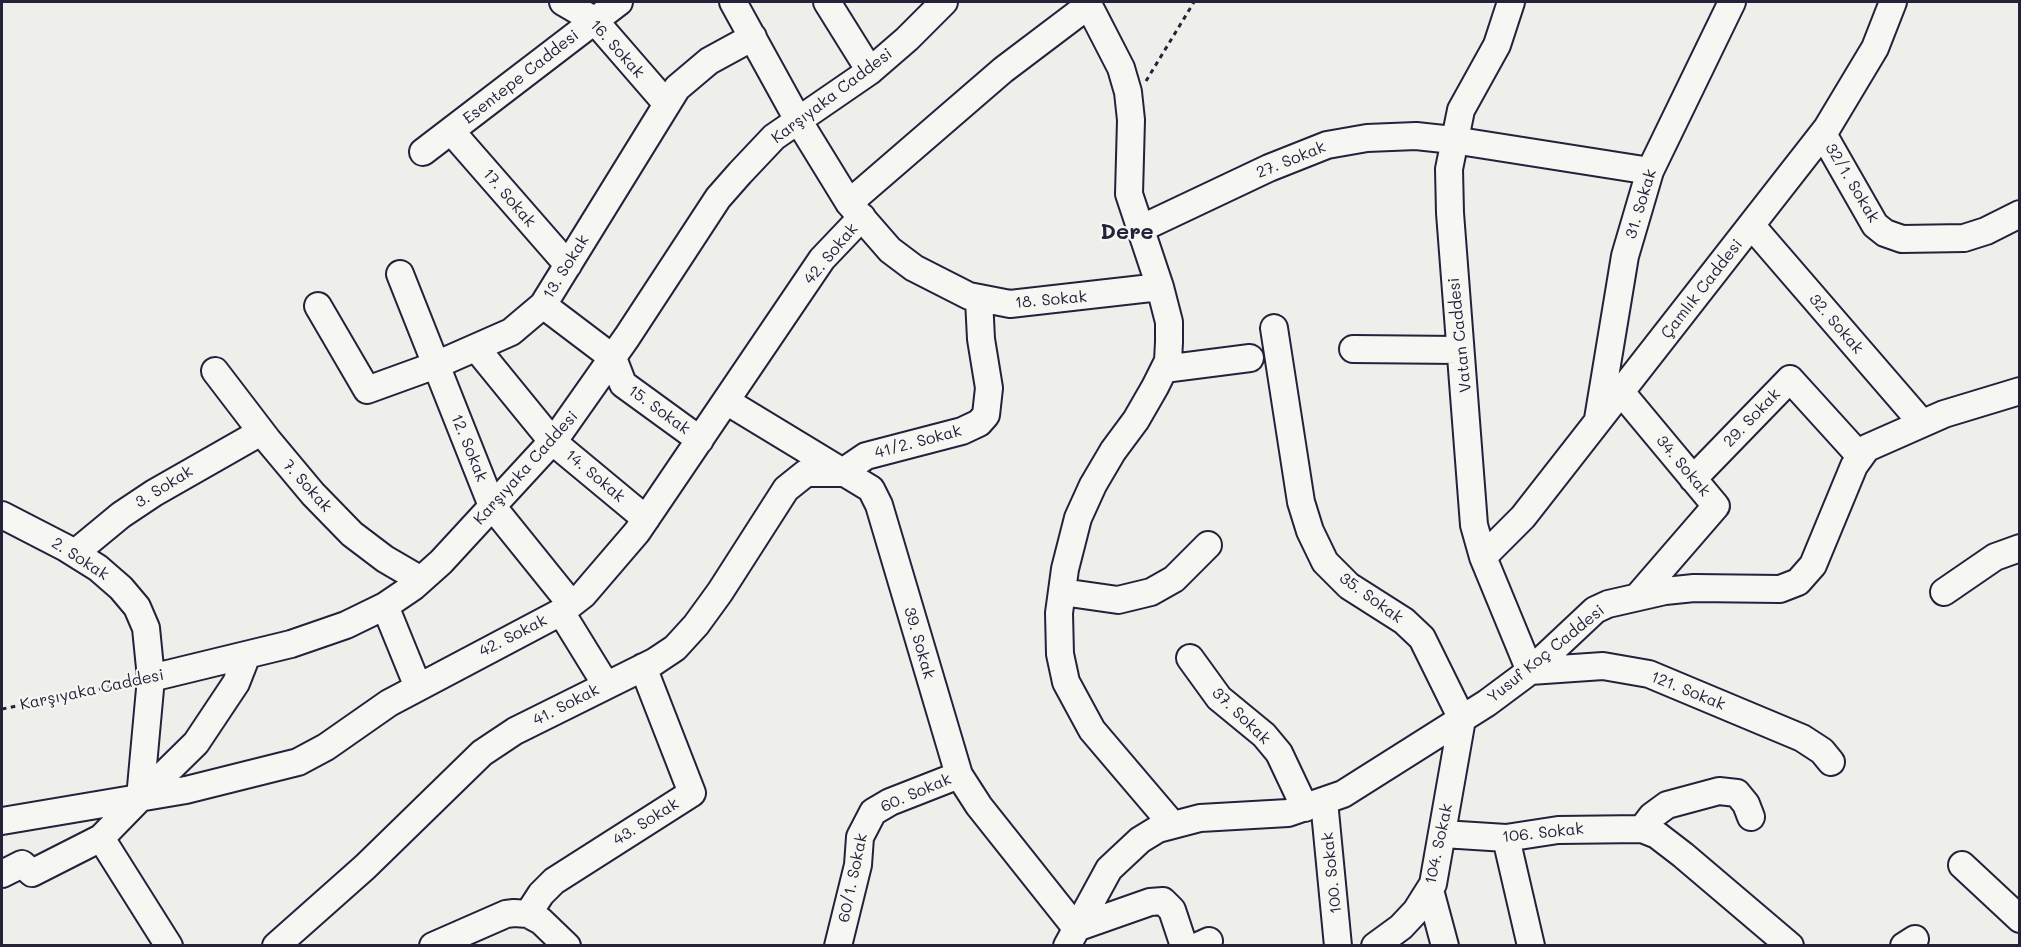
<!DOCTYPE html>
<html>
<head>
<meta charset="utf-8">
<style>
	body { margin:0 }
	#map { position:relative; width:2021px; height:947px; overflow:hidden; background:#eeeeeb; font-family:Mali,sans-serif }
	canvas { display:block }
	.frame { position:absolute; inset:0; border:3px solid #22223b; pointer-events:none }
</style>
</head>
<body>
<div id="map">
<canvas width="2021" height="947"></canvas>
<div class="frame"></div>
</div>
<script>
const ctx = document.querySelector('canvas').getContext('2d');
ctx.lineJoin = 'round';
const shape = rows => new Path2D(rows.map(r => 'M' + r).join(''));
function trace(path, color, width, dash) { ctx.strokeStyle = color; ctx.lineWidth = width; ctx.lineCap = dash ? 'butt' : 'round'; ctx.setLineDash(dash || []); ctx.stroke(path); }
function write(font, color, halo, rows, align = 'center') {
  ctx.font = font + ' Mali,sans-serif'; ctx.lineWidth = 4.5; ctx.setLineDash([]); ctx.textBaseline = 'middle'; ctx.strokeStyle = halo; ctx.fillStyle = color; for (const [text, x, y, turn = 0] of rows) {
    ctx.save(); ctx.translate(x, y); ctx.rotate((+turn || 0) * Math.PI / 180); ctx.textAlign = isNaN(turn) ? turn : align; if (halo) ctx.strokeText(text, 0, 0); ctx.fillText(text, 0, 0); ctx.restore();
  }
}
const minor = shape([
	[563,2,594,20,666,103],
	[733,2,798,120,849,203,890,250,914,268,969,296,1010,304,1160,287],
	[827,2,870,71],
	[1087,2,1121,68,1128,92,1131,120,1129,194,1160,287,1169,322,1169,342,1168,361,1155,387,1136,420,1113,451,1093,485,1078,518,1065,569,1059,613,1060,654,1066,682,1092,730,1172,824],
	[1511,2,1497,45,1461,110,1449,169,1450,213,1474,525,1483,557,1530,671,1603,666,1649,674,1802,738,1822,751,1831,762],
	[451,131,568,265],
	[1823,134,1875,225,1885,233,1902,239,1964,238,1986,231,2020,214],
	[423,152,619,2],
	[849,203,1003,70,1089,5],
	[1751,225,1922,423],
	[1140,229,1269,168,1327,145,1367,138,1416,136,1453,140,1650,171],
	[400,274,492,506,571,604],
	[543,305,613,358,623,384,700,440],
	[318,306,367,390,436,365,511,332,543,305,677,88,709,61,753,37],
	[1274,328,1301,502,1310,531,1325,562,1349,586,1404,621,1422,638,1462,719,1433,884,1416,911,1401,927,1375,946],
	[477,349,552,441,646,519],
	[1353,349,1459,350],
	[1164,369,1250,358],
	[215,371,267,439,313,494,352,534,385,559,421,580],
	[1621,392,1716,506,1639,595],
	[726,401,871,489,879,505,959,775,979,806,1076,928,1150,902,1163,901,1172,910,1184,946],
	[1598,419,1625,256,1650,171,1732,2],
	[841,473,866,456,962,431,979,423,986,415,989,388,981,339,979,299],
	[1693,479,1790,379,1859,455],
	[2,515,66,548,98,568,121,588,137,607,146,628,151,678,140,798,101,838,169,946],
	[75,553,121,515,154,493,261,432],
	[1483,557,1523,517,1827,128,1875,48,1893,2],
	[1062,592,1118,600,1151,592,1174,579,1208,545],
	[1944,592,1995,557,2020,548],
	[385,606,418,687],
	[561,612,606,685],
	[1190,658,1219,698,1264,735,1279,753,1305,808],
	[151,678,291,644,346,625,385,606,413,587,441,562,558,435,627,337,718,198,740,173,774,137,870,71,907,39,944,2],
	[140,798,196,743,236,683,247,655],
	[1324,801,1338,946],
	[2,821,186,790,298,762,326,747,389,703,561,612,583,595,637,532,822,259,862,217],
	[1642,829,1652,816,1667,805,1719,791,1737,793,1746,804,1751,817],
	[1443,834,1506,838,1558,830,1642,829,1657,835,1683,855,1790,946],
	[1506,838,1531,946],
	[1962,865,2020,919],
	[2,874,22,864,32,873,101,838],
	[1430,890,1445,946],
	[528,914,541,894,554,881,692,793,643,667],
	[276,946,365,867,482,753,515,731,654,662,675,648,696,625,720,592,786,489,806,473,841,473],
	[433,946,506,914,514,913,528,914,541,921,567,946],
	[838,946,858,865,860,837,873,812,890,802,959,775],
	[1067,946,1109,869,1140,840,1158,829,1200,818,1288,813,1343,794,1487,703,1530,671,1595,610,1608,604,1665,591,1694,588,1780,589,1798,582,1813,565,1854,466,1867,448,1944,414,2020,391],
	[1198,946,1209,941],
	[1904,946,1915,939]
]);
trace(minor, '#22223b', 30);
trace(shape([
	[1146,81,1194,2],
	[2,709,129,683]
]), '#22223b', 3, [4.5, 4.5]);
trace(minor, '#f6f6f2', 26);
write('16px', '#22223b', '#f6f6f2', [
	["16. Sokak",617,49,48],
	["Esentepe Caddesi",521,77,-38],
	["Karşıyaka Caddesi",832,96,-37],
	["27. Sokak",1291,160,-22],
	["32/1. Sokak",1852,183,59],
	["17. Sokak",509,198,49],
	["31. Sokak",1641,204,-73],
	["42. Sokak",831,254,-50],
	["13. Sokak",566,267,-58],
	["Çamlık Caddesi",1702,289,-52],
	["18. Sokak",1051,300,-5],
	["32. Sokak",1836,324,49],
	["Vatan Caddesi",1460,335,-96],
	["15. Sokak",659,410,36],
	["29. Sokak",1752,418,-46],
	["41/2. Sokak",918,442,-15],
	["12. Sokak",469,448,68],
	["34. Sokak",1683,466,50],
	["Karşıyaka Caddesi",526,468,-48],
	["14. Sokak",595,476,40],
	["7. Sokak",307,486,48],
	["3. Sokak",164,487,-32],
	["2. Sokak",80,559,33],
	["35. Sokak",1371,598,36],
	["42. Sokak",513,636,-27],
	["39. Sokak",919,643,74],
	["Yusuf Koç Caddesi",1546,654,-39],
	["Karşıyaka Caddesi",92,690,-12],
	["121. Sokak",1688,691,22],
	["41. Sokak",566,705,-27],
	["37. Sokak",1241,716,44],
	["60. Sokak",916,793,-23],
	["43. Sokak",646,822,-32],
	["106. Sokak",1543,833,-6],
	["104. Sokak",1439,844,-78],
	["100. Sokak",1332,873,-96],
	["60/1. Sokak",853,878,-78]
]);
write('bold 22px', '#22223b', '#f6f6f2', [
	["Dere",1127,232]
]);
</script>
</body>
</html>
